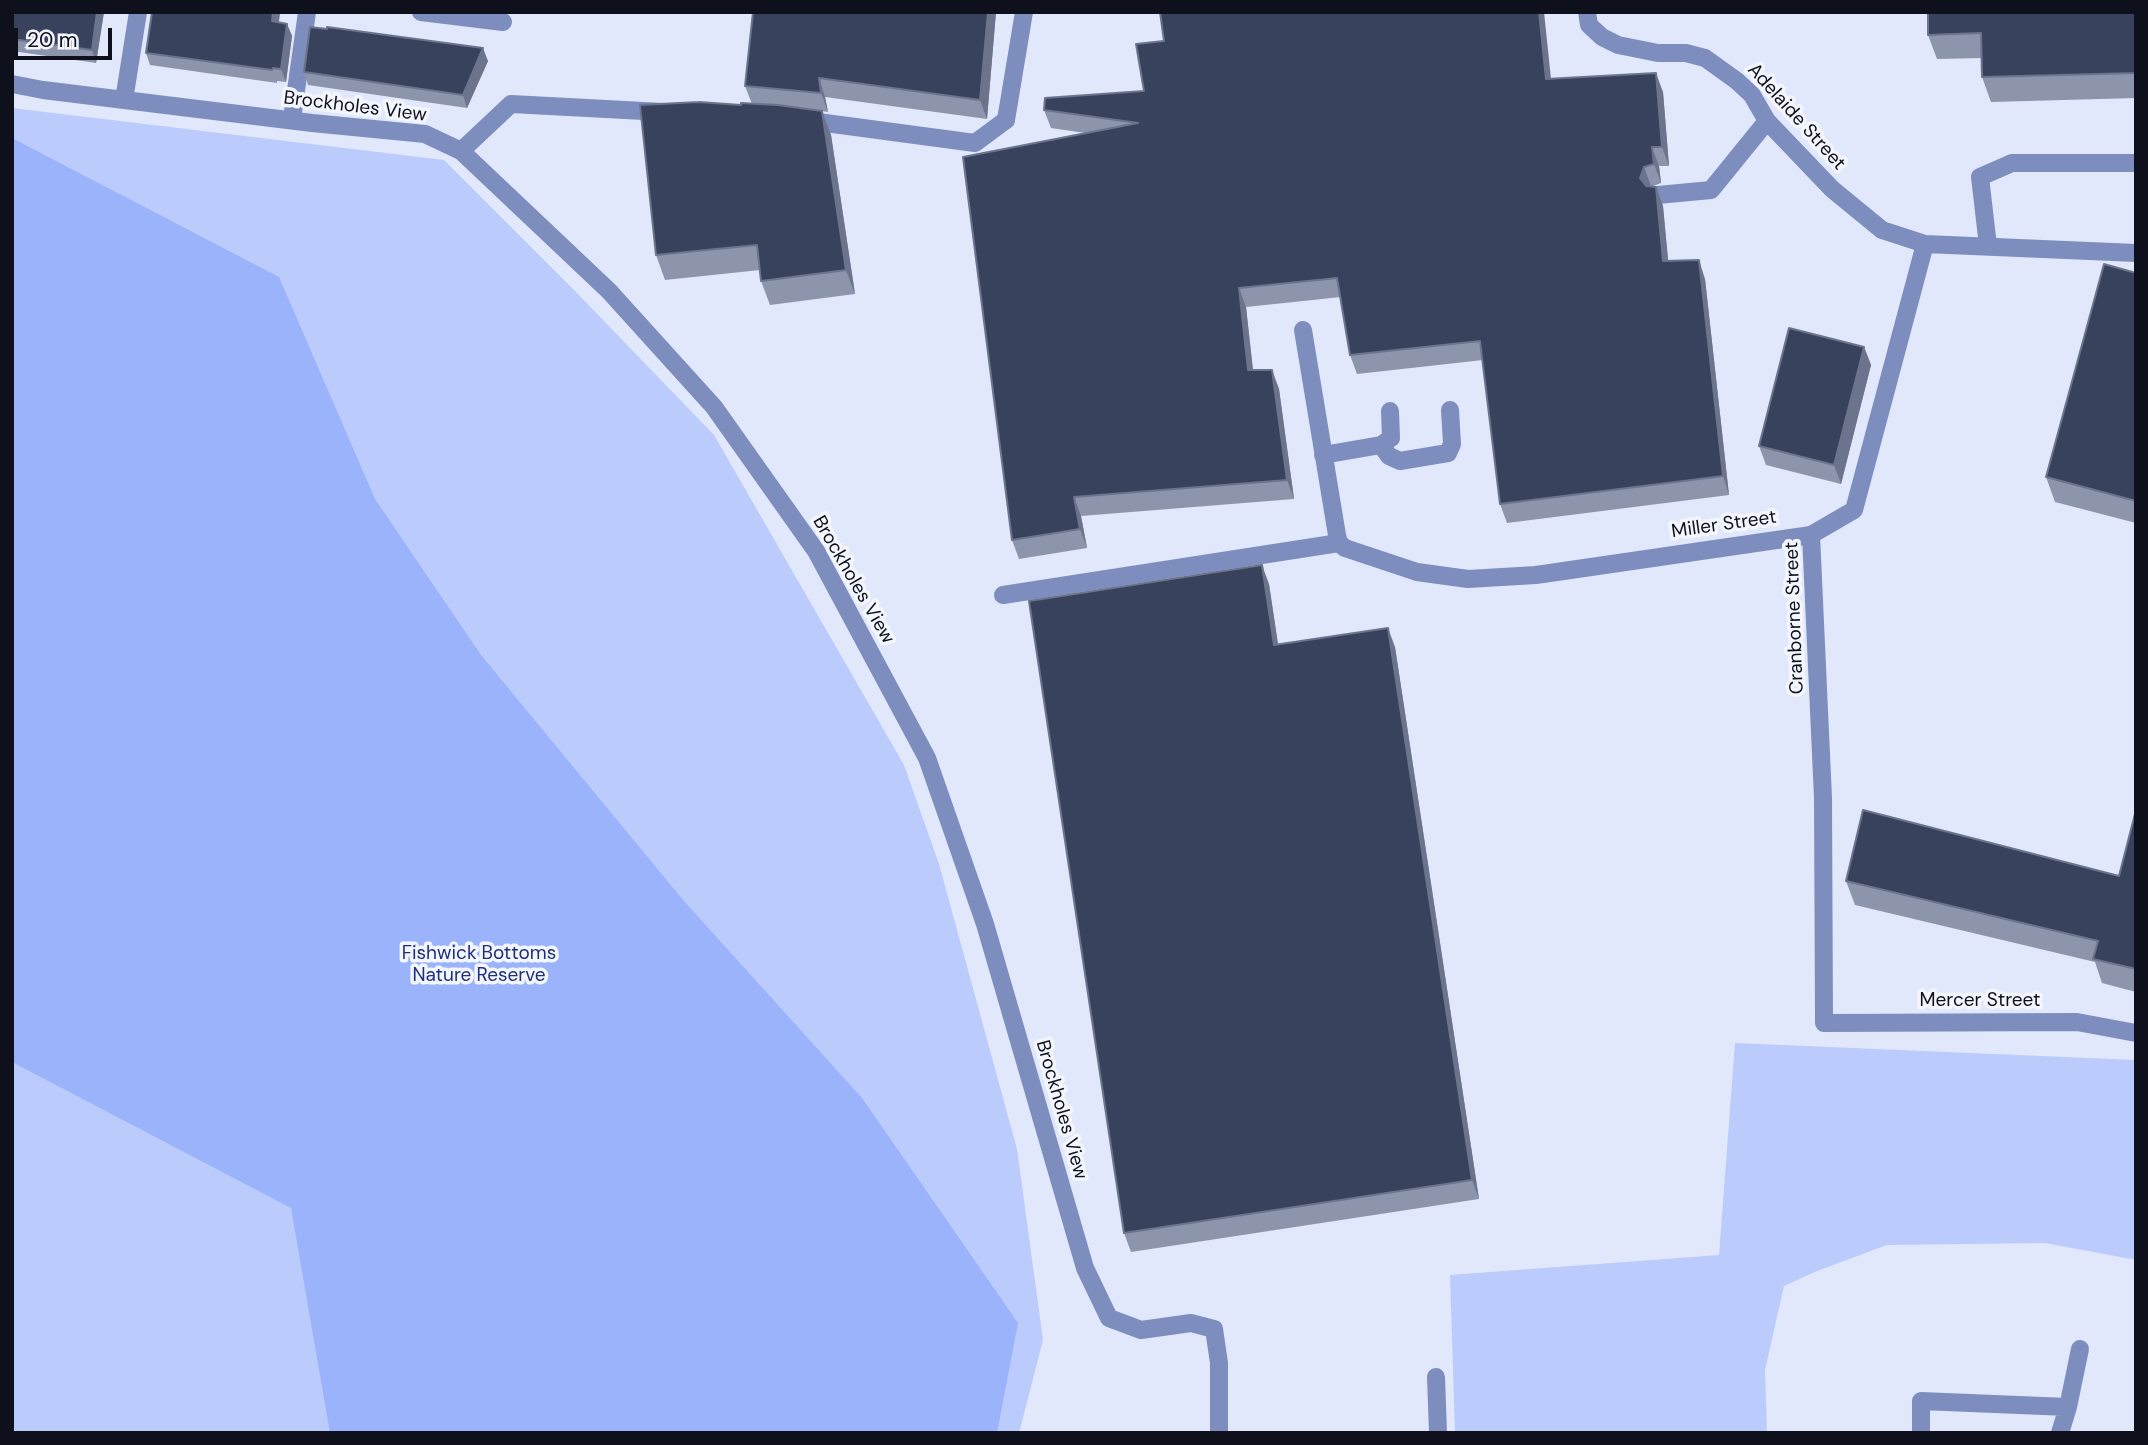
<!DOCTYPE html>
<html>
<head>
<meta charset="utf-8">
<style>
	body { margin:0 }
	#map { position:relative; width:2148px; height:1445px; overflow:hidden; background:#e1e8fc; font-family:"DM Sans",sans-serif }
	canvas { display:block }
	.frame { position:absolute; inset:0; border:14px solid #0e111c; pointer-events:none }
	.scale { position:absolute; left:14px; top:28px; width:98px; height:32px; box-sizing:border-box; border:4px solid #0e111c; border-top:0; padding-left:9px; font-size:21px; line-height:24px; white-space:nowrap; color:#0e111c; -webkit-text-stroke:5px #f3f6fc; paint-order:stroke }
</style>
</head>
<body>
<div id="map">
<canvas width="2148" height="1445"></canvas>
<div class="frame"></div>
<div class="scale">20 m</div>
</div>
<script>
const ctx = document.querySelector('canvas').getContext('2d');
ctx.lineJoin = 'round';
function fillPath(path, color) { ctx.fillStyle = color; ctx.fill(path, 'evenodd'); }
const shape = rows => new Path2D(rows.map(r => 'M' + r).join(''));
function trace(path, color, width, dash) { ctx.strokeStyle = color; ctx.lineWidth = width; ctx.lineCap = dash ? 'butt' : 'round'; ctx.setLineDash(dash || []); ctx.stroke(path); }
function write(font, color, halo, rows, align = 'center') {
  ctx.font = font + ' "DM Sans",sans-serif'; ctx.lineWidth = 7; ctx.setLineDash([]); ctx.textBaseline = 'middle'; ctx.strokeStyle = halo; ctx.fillStyle = color; for (const [text, x, y, turn = 0] of rows) {
    ctx.save(); ctx.translate(x, y); ctx.rotate((+turn || 0) * Math.PI / 180); ctx.textAlign = isNaN(turn) ? turn : align; if (halo) ctx.strokeText(text, 0, 0); ctx.fillText(text, 0, 0); ctx.restore();
  }
}
fillPath(shape([
	[12,108,444,160,577,293,714,435,904,765,939,864,1017,1149,1043,1340,1019,1433,12,1433],
	[1735,1043,2136,1060,2136,1260,2045,1243,1887,1245,1817,1271,1784,1286,1765,1370,1767,1433,1455,1433,1450,1275,1719,1255]
]), '#bbccfc');
fillPath(shape([
	[12,138,279,277,375,499,481,655,683,900,862,1098,1018,1323,997,1433,330,1433,291,1208,12,1062]
]), '#9bb3fa');
trace(shape([
	[421,12,503,22],
	[803,120,975,143,1006,120],
	[461,151,511,104,663,112],
	[1988,246,1980,177,2012,163,2136,163],
	[1303,330,1337,535,1339,543,1345,548,1417,572,1468,579,1536,575,1811,535],
	[1381,445,1391,438,1390,411],
	[1323,455,1381,445,1389,456,1400,461,1448,453,1452,444,1450,410],
	[1003,595,1339,543]
]), '#7d8ebe', 18);
trace(shape([
	[1587,12,1589,25,1602,37,1618,45,1658,53,1686,53,1705,58,1737,81,1752,95,1767,121,1832,189,1882,230,1925,244,2136,253],
	[12,84,43,90,312,123,425,134,461,151,609,291,714,407,816,551,927,758,985,924,1085,1268,1109,1318,1141,1330,1191,1323,1214,1329,1219,1363,1219,1433],
	[124,100,138,12],
	[292,119,307,12],
	[1006,120,1024,12],
	[1658,195,1711,190,1767,121],
	[1925,244,1854,510,1811,535,1823,798,1824,1023,2077,1022,2136,1033],
	[1436,1377,1438,1433],
	[2068,1407,2080,1349],
	[1921,1433,1921,1401,2068,1407,2060,1433]
]), '#7d8ebe', 18);
fillPath(shape([
	[12,12,104,12,96,63,12,51],
	[280,12,279,22,287,24,292,36,286,82,277,81,277,83,150,65,146,53],
	[996,12,987,119,825,97,828,112,822,111,831,135,855,294,770,305,761,281,760,270,665,280,656,255,741,105,752,104,745,86],
	[2136,12,2136,98,1991,102,1982,77,1982,58,1937,59,1928,35],
	[327,29,488,61,467,108,308,85,304,72],
	[1164,41,1551,78,1663,92,1669,166,1659,166,1661,183,1651,187,1656,187,1663,206,1668,261,1705,279,1729,495,1507,523,1500,504,1483,360,1357,374,1350,355,1341,297,1246,307,1253,370,1272,370,1279,389,1294,499,1081,516,1087,548,1019,559,1012,540,1085,133,1051,128,1044,110,1144,91],
	[2136,273,2136,523,2055,502,2046,477],
	[1864,347,1871,365,1841,484,1766,465,1759,446],
	[1269,584,1278,645,1395,647,1479,1199,1131,1252,1124,1233],
	[2136,810,2136,992,2102,983,2095,962,1855,905,1846,881,2119,876]
]), '#8d95ac');
fillPath(shape([
	[97,12,104,12,96,63,92,50],
	[273,12,280,12,277,34,272,21],
	[988,12,996,12,987,119,980,100],
	[1539,12,1544,12,1553,98,1546,79],
	[287,24,292,36,286,82,281,69],
	[483,48,488,61,467,108,463,95],
	[1656,73,1663,92,1669,166,1662,147],
	[819,78,825,97,828,112,821,93],
	[822,111,831,135,855,294,846,270],
	[1652,147,1659,166,1661,183,1654,164],
	[1644,167,1651,186,1647,197,1640,178],
	[1656,187,1663,206,1670,280,1663,261],
	[1699,260,1705,279,1729,495,1723,476],
	[1239,288,1246,307,1255,389,1248,370],
	[1864,347,1871,365,1841,484,1834,465],
	[1272,370,1279,389,1294,499,1287,480],
	[1074,497,1081,516,1087,548,1080,529],
	[1262,565,1269,584,1281,664,1274,645],
	[1388,628,1395,647,1479,1199,1472,1180]
]), '#6b748c');
const building = shape([
	[12,12,97,12,92,50,12,39,12,12],
	[152,12,273,12,272,21,287,24,281,69,273,68,272,70,146,53,152,12],
	[753,12,988,12,980,100,819,78,821,93,745,86,753,12],
	[1160,12,1539,12,1546,79,1656,73,1662,147,1652,147,1654,164,1644,167,1640,178,1646,186,1656,187,1663,261,1699,260,1723,476,1500,504,1480,341,1350,355,1337,278,1239,288,1248,370,1272,370,1287,480,1074,497,1080,529,1012,540,963,157,1138,123,1044,110,1045,98,1144,91,1136,44,1164,41,1160,12],
	[1928,12,2136,12,2136,73,1982,77,1981,33,1928,35,1928,12],
	[310,27,327,29,327,27,483,48,463,95,304,72,310,27],
	[699,102,741,105,741,103,778,105,822,111,846,270,761,281,757,245,656,255,640,105,699,102],
	[2104,264,2136,273,2136,501,2046,477,2104,264],
	[1789,328,1864,347,1834,465,1759,446,1789,328],
	[1262,565,1274,645,1388,628,1472,1180,1124,1233,1029,601,1262,565],
	[1863,810,2119,876,2136,810,2136,969,2093,959,2098,941,1846,881,1863,810]
]);
fillPath(building, '#39425c');
trace(building, '#6b748c', 2);
write('19px', '#0e111c', '#f3f6fc', [
	["Brockholes View",355,107,7],
	["Adelaide Street",1796,117,48],
	["Miller Street",1724,525,-8],
	["Brockholes View",853,580,60],
	["Cranborne Street",1795,618,-92],
	["Mercer Street",1980,1001],
	["Brockholes View",1061,1110,74]
]);
write('19px', '#1e2e7d', '#f3f6fc', [
	["Fishwick Bottoms",479,954],
	["Nature Reserve",479,976]
]);
</script>
</body>
</html>
